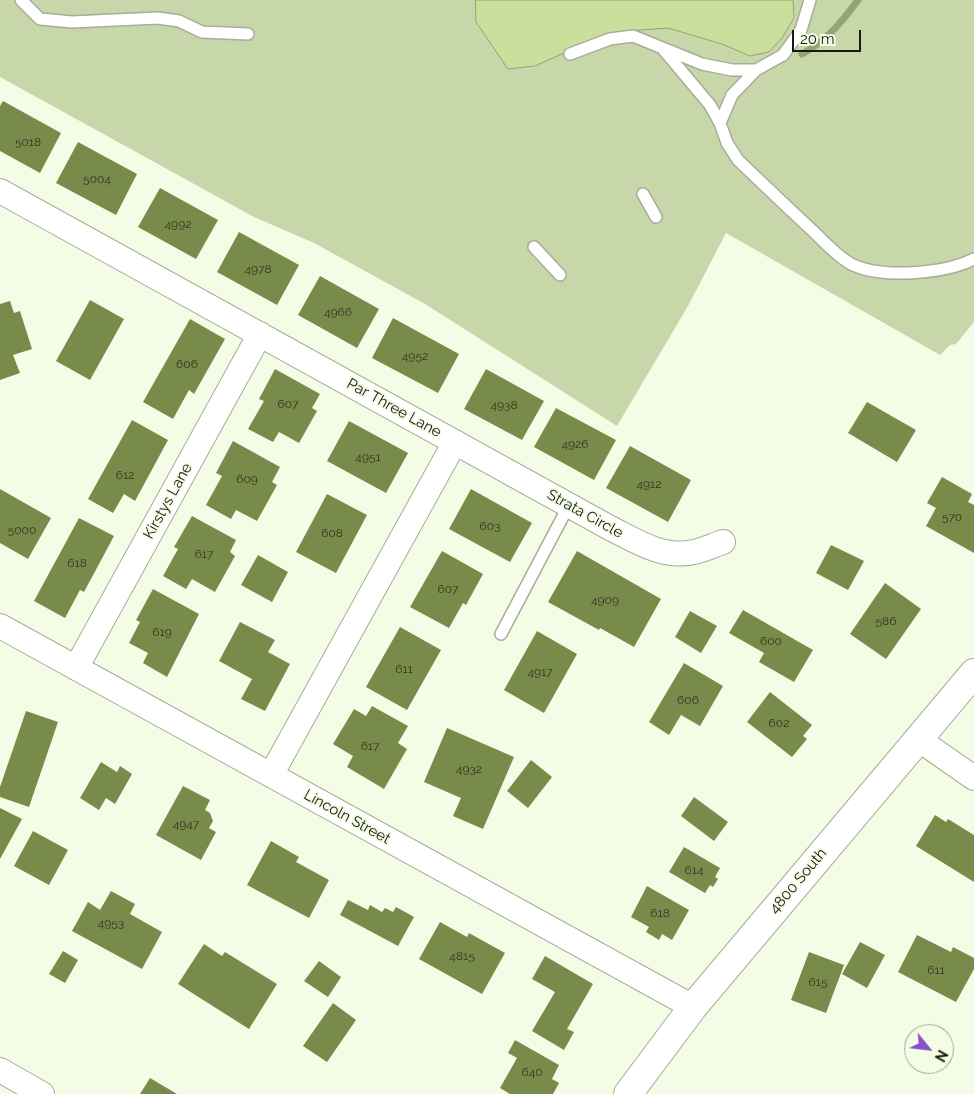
<!DOCTYPE html>
<html>
<head>
<meta charset="utf-8">
<style>
  body { margin:0 }
  #map { position:relative; width:974px; height:1094px; overflow:hidden; background:#f5fce6; font-family:Raleway,sans-serif }
  canvas { display:block }
  .north { position:absolute; left:904px; top:1024px; width:50px; height:50px; box-sizing:border-box; background:#f5fce6; border:1px solid #9ca291; border-radius:50%; rotate:119deg; font-size:14px; font-weight:700; line-height:20px; text-align:center; color:#171a12 }
  .north::after { content:''; display:block; margin:auto; width:18px; height:22px; background:#8851c8; clip-path:polygon(50% 0,100% 100%,50% 72%,0 100%) }
  .scale { position:absolute; left:792px; top:30px; width:69px; height:22px; box-sizing:border-box; border:2px solid #171a12; border-top:0; padding-left:6px; font-size:15px; line-height:18px; white-space:nowrap; color:#171a12; -webkit-text-stroke:4px #f5fce6; paint-order:stroke }
</style>
</head>
<body>
<div id="map">
<canvas width="974" height="1094"></canvas>
<div class="north">N</div>
<div class="scale">20 m</div>
</div>
<script>
const ctx = document.querySelector('canvas').getContext('2d');
ctx.lineJoin = 'round';
function paint(path, color) {
  ctx.fillStyle = color;
  ctx.fill(path, 'evenodd');
}
function stroke(path, color, width, dash) {
  ctx.strokeStyle = color;
  ctx.lineWidth = width;
  ctx.lineCap = dash ? 'butt' : 'round';
  ctx.setLineDash(dash || []);
  ctx.stroke(path);
}
function drawText(font, color, halo, rows, align = 'center') {
  ctx.font = font + ' Raleway,sans-serif';
  ctx.lineWidth = 4;
  ctx.setLineDash([]);
  ctx.textBaseline = 'middle';
  ctx.strokeStyle = halo;
  ctx.fillStyle = color;
  for (const [text, x, y, turn = 0] of rows) {
    ctx.save();
    ctx.translate(x, y);
    ctx.rotate((+turn || 0) * Math.PI / 180);
    ctx.textAlign = isNaN(turn) ? turn : align;
    if (halo) ctx.strokeText(text, 0, 0);
    ctx.fillText(text, 0, 0);
    ctx.restore();
  }
}
paint(new Path2D(`
  M0 0H974V322L956 344 950 345 940 355 726 233 688 306 617 426 425 304 314 243 254 217 0 77Z`), '#c8d7a9');
const water = new Path2D(`
  M476 0H793L794 18 782 38 769 52 750 56 722 44 668 28 626 31 577 47 535 66 508 69 476 22Z`);
paint(water, '#cadf9b');
stroke(water, '#94a472', 1);
stroke(new Path2D(`
  M802 54C826 41 842 22 858 0`), '#94a472', 7);
paint(new Path2D(`
  M3 101 61 133 40 173 0 151V106Z
  M78 142 137 174 116 215 56 183Z
  M160 188 218 220 196 259 138 227Z
  M239 232 299 265 277 305 217 272Z
  M320 276 379 309 357 348 298 315Z
  M90 300 124 319 90 380 56 361Z
  M10 301 14 313 20 311 32 349 13 355 20 373 0 380V304Z
  M393 318 459 354 438 393 372 358Z
  M190 319 225 339 194 394 189 390 173 419 143 402Z
  M275 369 320 394 312 408 317 411 299 443 279 432 273 442 248 429 264 401 259 399Z
  M486 369 544 401 522 440 464 409Z
  M867 402 916 430 897 462 848 433Z
  M556 408 616 440 594 480 534 447Z
  M132 420 168 440 135 501 124 494 113 513 88 499Z
  M349 421 408 453 386 493 327 461Z
  M233 441 280 467 272 482 277 485 257 521 236 510 231 519 206 505 222 476 216 473Z
  M630 446 691 480 668 522 606 488Z
  M942 477 972 494 968 502 974 505V553L926 526 936 508 927 503Z
  M0 489 51 518 28 559 0 543Z
  M471 489 532 523 510 562 449 529Z
  M327 494 367 515 336 573 296 552Z
  M192 516 236 540 230 552 235 556 215 592 192 579 186 589 163 576 178 549 174 547Z
  M79 518 114 536 84 592 80 590 65 618 34 601Z
  M831 545 864 561 848 590 816 573Z
  M442 551 483 574 466 605 463 603 449 628 410 607Z
  M577 551 661 599 634 647 600 628 599 630 548 602Z
  M258 555 288 572 272 602 241 585Z
  M885 583 921 609 886 659 850 634Z
  M153 589 199 614 167 677 143 663 148 653 129 643 140 622 136 620Z
  M743 610 813 650 794 682 759 662 764 653 729 633Z
  M690 611 717 626 701 653 675 637Z
  M240 622 275 640 268 652 290 664 265 711 241 699 252 679 219 661Z
  M400 627 441 650 407 710 366 687Z
  M537 631 577 654 544 713 504 690Z
  M684 663 723 686 700 726 681 715 669 735 649 722Z
  M770 692 812 725 803 736 807 739 792 757 747 722Z
  M372 706 408 726 398 743 407 749 384 789 347 767 353 756 333 744 354 709 366 716Z
  M26 711 58 722 29 807 0 797V787Z
  M447 728 514 757 483 829 453 816 461 798 424 782Z
  M531 760 552 777 528 808 507 791Z
  M101 762 117 772 120 766 132 774 115 804 106 798 99 810 80 798Z
  M183 786 210 800 205 810 210 813 213 821 209 828 216 832 201 860 156 835Z
  M694 797 728 822 714 841 681 816Z
  M0 808 22 819 0 859Z
  M935 815 946 822 948 819 974 835V882L916 846Z
  M33 831 68 850 49 885 14 866Z
  M271 841 299 857 296 862 329 880 309 918 247 885Z
  M684 847 720 868 715 877 718 879 713 887 710 885 705 893 669 872Z
  M647 886 689 910 672 940 662 934 659 940 646 932 649 927 631 917Z
  M111 891 135 904 130 914 162 932 142 969 72 931 88 902 100 910Z
  M348 900 368 910 370 905 382 912 385 908 393 912 396 907 414 917 398 946 340 915Z
  M440 922 467 937 469 933 505 953 482 994 419 959Z
  M917 935 951 952 953 947 974 958V969L956 1002 898 972Z
  M860 942 885 955 867 988 842 974Z
  M204 944 222 956 225 952 277 984 249 1029 178 984Z
  M63 951 78 960 65 983 49 974Z
  M809 952 844 965 826 1013 791 1000Z
  M545 956 593 984 567 1029 574 1032 564 1050 532 1031 555 992 532 979Z
  M319 961 341 977 328 997 304 981Z
  M333 1003 356 1020 327 1062 303 1046Z
  M515 1040 559 1065 552 1079 559 1083 553 1094H510L500 1088 517 1058 508 1053Z
  M150 1078 177 1094H140Z`), '#788b4a');
const lane = new Path2D(`
  M21 0 40 19 72 22 158 18 179 21 202 32 248 34
  M663 49 710 105 720 123 727 143 738 160C763 184 788 208 813 231 824 242 837 256 851 264 882 279 944 274 974 259
  M570 54 610 39 633 36 702 64 732 70H756
  M720 123 732 95 756 70 783 55 801 30 810 0
  M643 194 656 217
  M534 247 560 275
  M501 634 569 505`);
const street = new Path2D(`
  M0 191 610 528C636 541 663 559 694 552 704 550 714 545 723 542
  M0 626 693 1007
  M76 668 260 334
  M918 739 974 778
  M271 775 455 442
  M0 1070 42 1094`);
const secondary = new Path2D(`
  M628 1094 693 1007 974 673`);
stroke(lane, '#a6ad98', 14);
stroke(street, '#a6ad98', 26);
stroke(secondary, '#a6ad98', 30);
stroke(lane, '#fff', 11);
stroke(street, '#fff', 24);
stroke(secondary, '#fff', 28);
drawText('12px', '#2f3620', null, [
  ["5018",28,142],
  ["5004",97,179],
  ["4992",178,224],
  ["4978",258,269],
  ["4966",338,312],
  ["4952",415,356],
  ["606",187,364],
  ["607",288,404],
  ["4938",504,405],
  ["4926",575,444],
  ["4951",368,457],
  ["612",125,475],
  ["609",247,479],
  ["4912",649,484],
  ["570",952,517],
  ["603",490,526],
  ["5000",22,530],
  ["608",332,533],
  ["617",204,554],
  ["618",77,563],
  ["607",448,589],
  ["4909",605,600],
  ["586",886,621],
  ["619",162,632],
  ["600",771,641],
  ["611",404,669],
  ["4917",540,672],
  ["606",688,700],
  ["602",779,723],
  ["617",370,746],
  ["4932",469,769],
  ["4947",186,824],
  ["614",694,870],
  ["618",660,913],
  ["4953",111,923],
  ["4815",462,956],
  ["611",936,970],
  ["615",818,982],
  ["640",532,1072]
]);
drawText('15px', '#171a12', '#f5fce6', [
  ["Par Three Lane",394,408,29],
  ["Kirstys Lane",168,501,-61],
  ["Strata Circle",585,514,29],
  ["Lincoln Street",347,817,29],
  ["4800 South",798,881,-50]
]);
</script>
</body>
</html>
